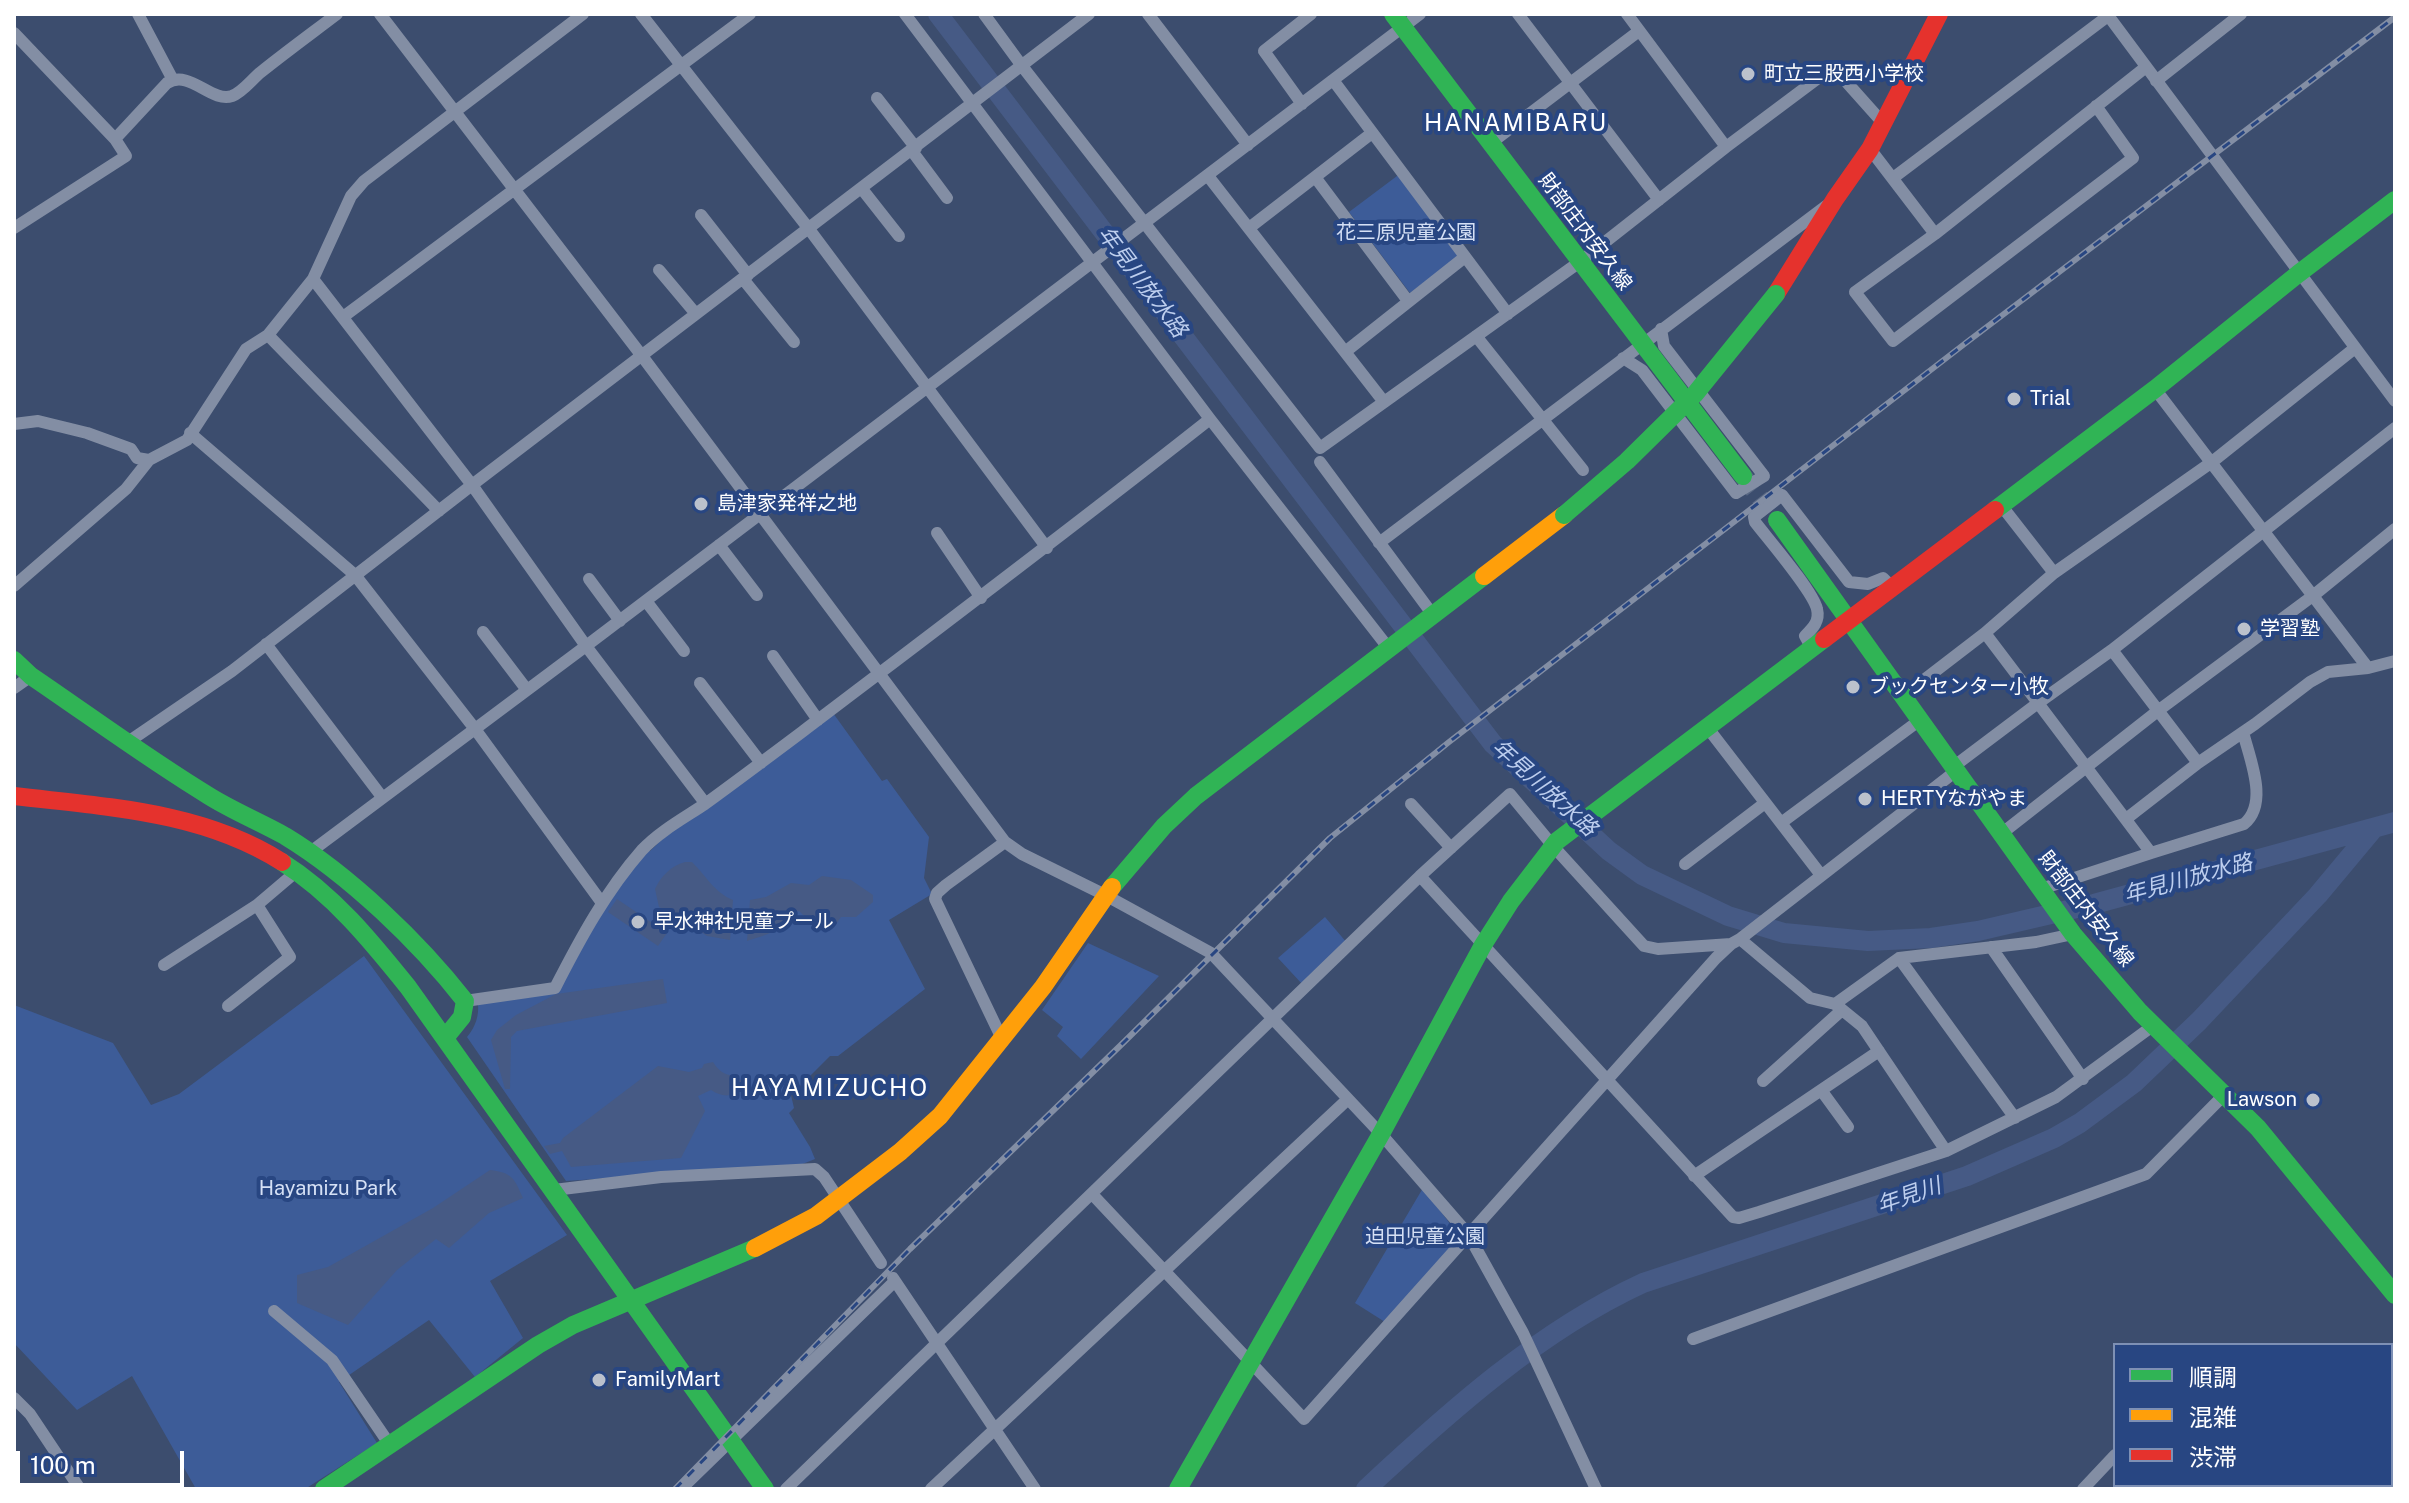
<!DOCTYPE html>
<html>
<head>
<meta charset="utf-8">
<style>
  body { margin:0 }
  #map { position:relative; width:2409px; height:1503px; overflow:hidden; background:#3c4d6e; font-family:"Public Sans","Noto Sans JP",sans-serif }
  canvas { display:block }
  .frame { position:absolute; inset:0; border:16px solid #fff; pointer-events:none }
  .legend { position:absolute; left:2113px; top:1343px; width:280px; height:144px; box-sizing:border-box; background:#284682; border:2px solid #7e90b4; margin:0; padding:10px 14px; list-style:none; font-size:24px; color:#fff }
  .legend li { display:flex; align-items:center; gap:16px; height:40px }
  .legend b { width:40px; border:2px solid #7e90b4 }
  .scale { position:absolute; left:16px; top:1451px; width:168px; height:36px; box-sizing:border-box; border:4px solid #fff; border-top:0; padding-left:10px; font-size:24px; line-height:28px; white-space:nowrap; color:#fff; -webkit-text-stroke:6px #284682; paint-order:stroke }
</style>
</head>
<body>
<div id="map">
<canvas width="2409" height="1503"></canvas>
<div class="frame"></div>
<ul class="legend">
<li><b style="height:10px;background:#30b455"></b>順調</li>
<li><b style="height:10px;background:#ff9f0a"></b>混雑</li>
<li><b style="height:10px;background:#e5322d"></b>渋滞</li>
</ul>
<div class="scale">100 m</div>
</div>
<script>
const ctx = document.querySelector('canvas').getContext('2d');
ctx.lineJoin = 'round';
function paint(path, color) {
  ctx.fillStyle = color;
  ctx.fill(path, 'evenodd');
}
function stroke(path, color, width, dash) {
  ctx.strokeStyle = color;
  ctx.lineWidth = width;
  ctx.lineCap = dash ? 'butt' : 'round';
  ctx.setLineDash(dash || []);
  ctx.stroke(path);
}
function drawText(font, color, halo, rows, align = 'center') {
  ctx.font = font + ' "Public Sans","Noto Sans JP",sans-serif';
  ctx.lineWidth = 8;
  ctx.setLineDash([]);
  ctx.textBaseline = 'middle';
  ctx.strokeStyle = halo;
  ctx.fillStyle = color;
  for (const [text, x, y, turn = 0] of rows) {
    ctx.save();
    ctx.translate(x, y);
    ctx.rotate((+turn || 0) * Math.PI / 180);
    ctx.textAlign = isNaN(turn) ? turn : align;
    if (halo) ctx.strokeText(text, 0, 0);
    ctx.fillText(text, 0, 0);
    ctx.restore();
  }
}
paint(new Path2D(`
  M1401 173 1463 254 1410 293 1349 212Z
  M833 713 882 781 887 779 929 837 924 878 932 894 889 920 925 989 838 1056H830L791 1095 794 1108 789 1113 810 1147 815 1159 800 1165 566 1181 467 1037C476 1026 479 1016 478 1003L550 992 591 927 645 851H650L675 827Z
  M1325 917 1347 943 1303 985 1278 958Z
  M1088 943 1159 976 1081 1059 1057 1036 1063 1027 1042 1010Z
  M364 956 567 1235 490 1281 523 1338 475 1377 429 1320 339 1382 377 1443 305 1489H196L132 1376 77 1410 14 1343V1005L113 1043 151 1105 179 1094Z
  M1423 1188 1460 1237 1385 1322 1355 1303Z`), '#3d5c98');
paint(new Path2D(`
  M685 862H692C706 876 715 893 733 900L730 940 707 936 676 915 659 907 655 889C661 876 671 866 685 862Z
  M822 876 851 880 873 895V902L856 917H841L836 924 818 929 799 911C785 912 788 920 779 927 770 935 758 937 747 941L750 900 766 897 791 883 809 885Z
  M617 899 667 933 658 946 608 912Z
  M663 979 667 1003 517 1031 511 1037 510 1089H505L491 1040 497 1030 516 1015 556 994Z
  M713 1062C724 1080 733 1071 744 1083 735 1097 725 1099 711 1090L698 1096 705 1111 681 1158 571 1167 562 1151 550 1154 544 1146 560 1143 563 1138 658 1066 689 1072 702 1068 704 1064Z
  M490 1170C513 1173 514 1178 523 1198L489 1213 449 1248 436 1239 397 1270 348 1325 297 1303V1275L328 1267 433 1208Z`), '#465a85');
stroke(new Path2D(`
  M938 14 1493 744 1609 851 1642 875 1728 916 1784 933 1868 941 1931 938 1978 931 2094 904 2395 822
  M1366 1489C1450 1411 1539 1331 1643 1283L1967 1176 2054 1138 2080 1123 2134 1083 2199 1021 2318 895 2374 828`), '#465a85', 20);
stroke(new Path2D(`
  M1743 476 1777 520`), '#596884', 18, [18, 9]);
stroke(new Path2D(`
  M138 14 173 80
  M380 14 642 356 1005 842 1022 854 1105 895 1211 953 1381 1134 1468 1234 1523 1333 1596 1489
  M641 14 809 229 1047 548
  M905 14 1210 419 1390 650
  M984 14 1022 66 1320 448 1581 261 1726 147 1833 67 1883 123
  M1148 14 1248 145
  M1518 14 1659 200
  M1627 14 1726 147
  M2107 14 2395 401
  M14 33 115 139 126 156 14 228
  M1333 80 1508 314
  M2156 81 2241 14
  M877 98 916 148
  M1302 104 1264 51 1311 14
  M2096 106 2133 158 1893 341 1855 292 1935 234 2146 67
  M115 139 167 83C190 69 211 103 232 96 243 92 252 79 261 72 286 52 312 33 337 14
  M1491 143 1639 31
  M1870 149 1935 234
  M912 151 947 198
  M1208 176 1384 402
  M1315 177 1408 301
  M1893 178 2108 16
  M862 189 899 236
  M701 215 748 275
  M1249 228 1372 133
  M659 270 696 314
  M313 279 472 485 586 646 705 803
  M743 279 794 342
  M343 317 750 14
  M268 335 439 511
  M1476 336 1583 470
  M1345 352 1465 257
  M1623 358 1642 370 1736 493 1764 476 1664 346 1661 329
  M2155 389 2368 668
  M14 424 38 421 87 433 131 449 137 458 149 460 187 440 246 349 268 335 313 279 351 196 364 181 583 14
  M190 433 355 575 475 729 602 903
  M1320 462 1433 615
  M2001 505 2054 573 1985 633 2038 703 2112 650 2198 763 2255 724 2310 682 2328 672 2368 668 2395 661
  M937 533 981 598
  M1379 543 1826 206
  M719 545 757 595
  M2054 573 2212 462 2355 348
  M589 579 620 621
  M14 586 126 489 149 460
  M646 601 684 651
  M483 632 527 690
  M266 644 382 797
  M1811 647 1805 636C1813 628 1820 621 1817 609 1813 591 1768 539 1755 522L1754 517 1782 495 1849 582 1868 584 1883 578 1892 587
  M2112 650 2395 428
  M773 656 818 720
  M700 683 761 763
  M14 688 31 676
  M1903 696 1985 633
  M1707 727 1821 875
  M128 742 232 671 472 485 1089 14
  M1953 767 2038 703 2151 853 2041 889
  M1411 804 1451 848
  M2126 819 2198 763
  M1781 823 1920 720
  M2001 834 2159 710 2314 595 2395 529
  M309 853 586 646 1420 14
  M2151 853 2244 824C2269 803 2250 760 2243 732
  M1685 864 1765 803
  M1420 876 1733 1217 1739 1218 1759 1212 1946 1151 2056 1097 2154 1025
  M1740 939 1810 998 1835 1004 1862 1026 1946 1151
  M1991 947 2083 1079
  M1899 958 2015 1118
  M164 965 257 905 297 871
  M465 1001 555 988C580 939 606 891 642 850 660 831 684 818 705 804 738 780 770 756 802 732 939 628 1076 525 1210 419
  M1835 1004 1899 958 2036 942 2073 934
  M228 1006 290 957 257 905
  M1003 1041 935 899 937 893 946 885 1005 842
  M1763 1081 1842 1010
  M1821 1090 1848 1127
  M1694 1176 1879 1051
  M554 1190 661 1177 815 1169 824 1177 881 1263
  M1092 1194 1304 1419 1716 958 1731 944 1740 939 1956 771
  M893 1278 1035 1489
  M274 1311 332 1360 390 1445
  M1693 1339 2146 1174 2225 1094
  M14 1398 30 1414 80 1489
  M2259 1485 2261 1489
  M681 1489 895 1281
  M786 1489 1420 876 1510 794 1553 846 1644 946 1658 949 1731 944
  M931 1489 1348 1099
  M2083 1489 2115 1455`), '#838ea4', 12);
stroke(new Path2D(`
  M1393 14 1743 476
  M1995 510 2155 389 2298 274 2395 200
  M1777 520 2073 934 2140 1012 2258 1128 2395 1295
  M14 660 31 676C90 716 148 759 209 796 233 811 260 822 285 836 349 875 419 942 465 1001L462 1017 445 1038
  M282 862C333 894 371 941 408 987L765 1489
  M1112 887 1164 826 1196 796 1484 576
  M324 1489 538 1345 573 1325 755 1248
  M1178 1489 1381 1134 1483 945 1511 901 1557 841 1824 639`), '#30b455', 18);
stroke(new Path2D(`
  M1484 576 1564 515
  M755 1248 816 1216 900 1152 940 1116 1043 987 1112 887`), '#ff9f0a', 18);
stroke(new Path2D(`
  M1776 294 1835 199 1870 149 1939 14
  M1824 639 1995 510
  M14 796C106 807 202 811 282 862`), '#e5322d', 18);
const rail = new Path2D(`
  M675 1489 910 1249 1124 1042 1330 838 1449 742 1967 342 2395 17`);
stroke(rail, '#838ea4', 6);
stroke(rail, '#284682', 3, [9]);
stroke(new Path2D(`
  M1564 515 1627 461 1695 394 1776 294`), '#30b455', 18);
for (const [x, y, r, color] of [
  [1748,74,8,"#bbc1cc"],
  [2014,399,8,"#bbc1cc"],
  [701,504,8,"#bbc1cc"],
  [2244,629,8,"#bbc1cc"],
  [1853,687,8,"#bbc1cc"],
  [1865,799,8,"#bbc1cc"],
  [638,922,8,"#bbc1cc"],
  [2313,1100,8,"#bbc1cc"],
  [599,1380,8,"#bbc1cc"]
]) {
  const dot = new Path2D();
  dot.arc(x, y, r, 0, 2 * Math.PI);
  ctx.fillStyle = color;
  ctx.fill(dot);
  stroke(dot, '#284682', 3);
}
drawText('20px', '#fff', '#284682', [
  ["町立三股西小学校",1764,74],
  ["Trial",2030,399],
  ["島津家発祥之地",717,504],
  ["学習塾",2260,629],
  ["ブックセンター小牧",1869,687],
  ["HERTYながやま",1881,799],
  ["早水神社児童プール",654,922],
  ["Lawson",2297,1100,"right"],
  ["FamilyMart",615,1380]
], 'left');
drawText('20px', '#fff', '#284682', [
  ["財部庄内安久線",1585,232,53],
  ["財部庄内安久線",2086,909,52]
]);
drawText('20px', '#d5e0f5', '#284682', [
  ["花三原児童公園",1406,233],
  ["Hayamizu Park",328,1189],
  ["迫田児童公園",1425,1237]
]);
drawText('italic 22px', '#bdceee', '#284682', [
  ["年見川放水路",1142,282,53],
  ["年見川放水路",1544,788,42],
  ["年見川放水路",2188,879,-15],
  ["年見川",1909,1196,-19]
]);
ctx.letterSpacing = '2px';
drawText('24px', '#fff', '#284682', [
  ["HANAMIBARU",1516,124],
  ["HAYAMIZUCHO",830,1089]
]);
ctx.letterSpacing = '0px';
</script>
</body>
</html>
